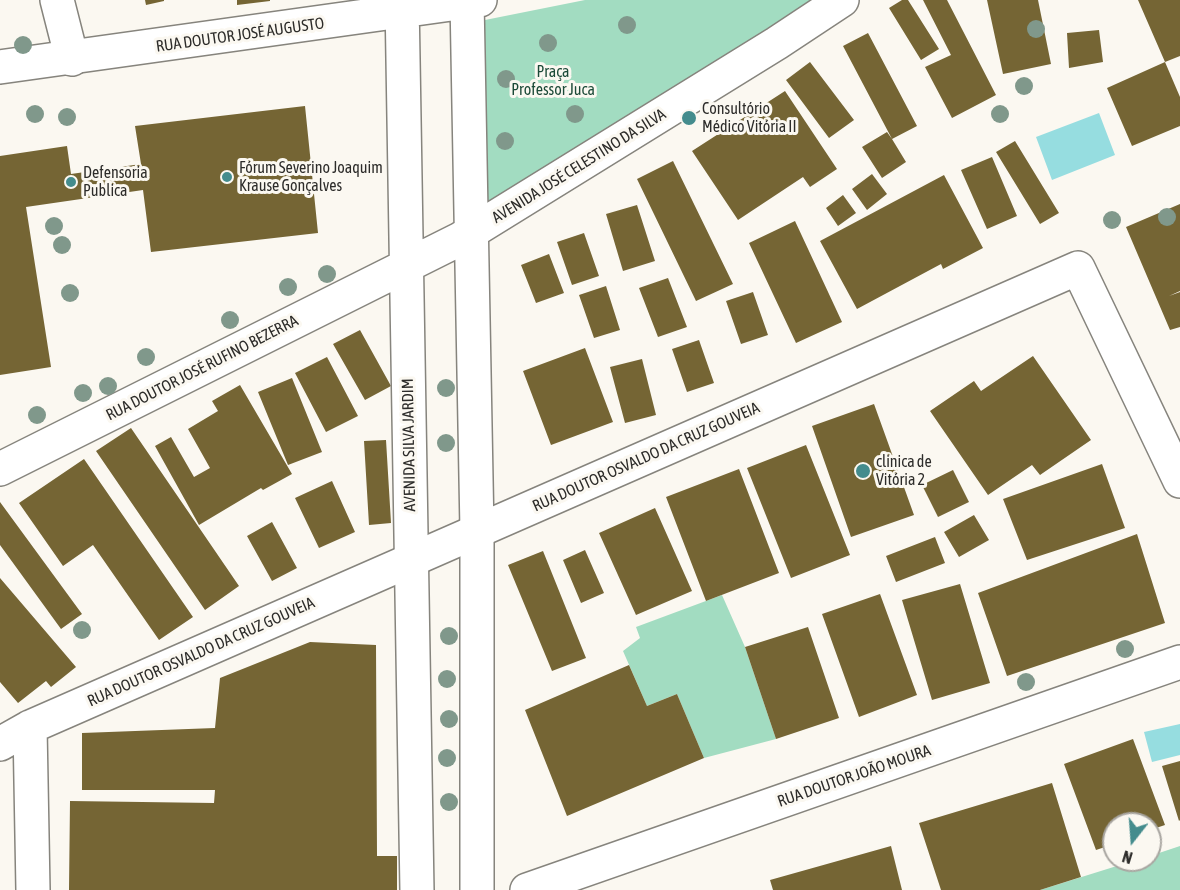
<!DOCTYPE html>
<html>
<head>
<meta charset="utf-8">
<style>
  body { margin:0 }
  #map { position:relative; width:1180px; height:890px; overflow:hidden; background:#fbf8f1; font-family:"Asap Condensed",sans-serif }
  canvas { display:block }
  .north { position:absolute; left:1102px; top:812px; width:60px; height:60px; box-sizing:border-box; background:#fbf8f1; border:2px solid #a9a6a1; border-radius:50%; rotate:197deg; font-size:16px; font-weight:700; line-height:24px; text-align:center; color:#2d2c2a }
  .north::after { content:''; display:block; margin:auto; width:21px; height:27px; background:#448c8d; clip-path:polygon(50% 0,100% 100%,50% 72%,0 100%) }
</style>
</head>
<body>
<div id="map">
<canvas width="1180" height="890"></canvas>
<div class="north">N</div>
</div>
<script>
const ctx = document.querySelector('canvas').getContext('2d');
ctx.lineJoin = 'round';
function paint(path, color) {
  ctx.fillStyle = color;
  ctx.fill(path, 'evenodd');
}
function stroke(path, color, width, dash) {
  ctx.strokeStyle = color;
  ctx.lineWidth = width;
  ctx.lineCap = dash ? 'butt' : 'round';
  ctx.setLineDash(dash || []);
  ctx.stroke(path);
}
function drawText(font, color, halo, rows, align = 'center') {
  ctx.font = font + ' "Asap Condensed",sans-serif';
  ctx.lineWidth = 6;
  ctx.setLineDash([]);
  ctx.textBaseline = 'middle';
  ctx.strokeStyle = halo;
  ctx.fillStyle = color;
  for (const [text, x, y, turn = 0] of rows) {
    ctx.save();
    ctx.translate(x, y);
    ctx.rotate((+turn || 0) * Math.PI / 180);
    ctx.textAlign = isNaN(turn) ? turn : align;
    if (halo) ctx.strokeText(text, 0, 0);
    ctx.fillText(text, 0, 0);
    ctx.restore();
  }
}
paint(new Path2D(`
  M585 0H817L481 210 475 22Z
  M722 595 745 647 776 739 704 758 677 694 647 706 623 651 640 638 636 627Z
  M1180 846V890H1040L1136 860H1150V856Z`), '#a2dcc1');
paint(new Path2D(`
  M1099 113 1115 155 1052 180 1036 137Z
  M1180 724V755L1152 762 1144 732Z`), '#96dde0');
paint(new Path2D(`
  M145 0H164V1L146 5Z
  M237 0H270V1L237 5Z
  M902 0H908L939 49 921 60 889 8Z
  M923 0H947L996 95 952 118 925 67 951 55Z
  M987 0H1038L1051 64 1003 74Z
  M1138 0H1180V56L1165 62Z
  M1099 30 1103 62 1069 68 1067 33Z
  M868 33 917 126 892 139 906 162 882 178 862 147 887 132 892 139 843 46Z
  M810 62 854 120 829 138 786 80Z
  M1165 62 1180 97V126L1132 146 1107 88Z
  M785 91 837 169 810 187 803 177 738 220 692 151Z
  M305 106 318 233 151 252 143 190 26 207 51 367 0 375V156L67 146 71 174 141 164 135 126Z
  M1015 141 1059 213 1040 224 996 152Z
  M992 157 1017 216 987 229 961 170Z
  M673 161 733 284 696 301 637 179Z
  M872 174 887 194 867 210 852 189Z
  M944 175 983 248 943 269 941 264 857 309 820 241Z
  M843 195 856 213 838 226 826 208Z
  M1180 204V291L1169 296 1180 292V327L1170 330 1126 227Z
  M637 205 655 261 623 271 606 214Z
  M795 221 842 322 796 343 749 243Z
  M584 233 599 276 572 285 557 242Z
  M549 254 564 293 536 303 521 265Z
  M668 278 687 327 658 337 639 288Z
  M606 286 620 330 594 338 579 295Z
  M753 292 768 335 741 344 726 301Z
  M360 330 391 386 365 400 333 344Z
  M699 340 714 383 687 392 672 349Z
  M585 348 613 422 551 445 523 371Z
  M1033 356 1091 440 1040 475 1032 465 988 495 930 411 974 381 981 391Z
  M327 357 358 416 326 432 295 373Z
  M642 359 656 415 625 423 610 367Z
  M292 378 322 452 288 465 258 392Z
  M240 385 292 474 263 490 261 488 199 525 155 446 171 437 194 477 210 468 188 429 218 411 212 401Z
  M874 404 914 515 851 537 812 426Z
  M131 428 239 586 205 610 96 451Z
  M386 440 391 523 369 525 364 441Z
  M806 445 850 555 791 578 747 468Z
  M84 459 193 617 159 640 93 545 63 566 19 503Z
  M1102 464 1125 528 1027 560 1003 499Z
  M739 469 779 573 706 601 666 497Z
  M953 470 969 502 938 517 922 485Z
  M332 481 355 532 319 548 295 498Z
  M0 502 82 614 61 629 0 545Z
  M655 508 692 591 636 615 599 533Z
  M974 515 989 540 959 557 944 532Z
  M272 522 297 568 272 581 247 536Z
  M1137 534 1165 623 1007 676 978 593Z
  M935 537 945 563 896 582 886 556Z
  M585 550 604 593 581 603 563 560Z
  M543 551 586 658 552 671 508 565Z
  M0 578 76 667 51 687 46 681 18 703 0 682Z
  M960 584 990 683 932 700 902 600Z
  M880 594 917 695 859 717 822 614Z
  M808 627 839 718 776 739 745 647Z
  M310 642 376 645 377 856H397V890H69L70 801 214 803 215 790H82V733L215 728 220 678Z
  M629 665 647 706 677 694 704 758 567 816 525 710Z
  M1133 739 1165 825 1150 830V824H1114V844L1096 850 1064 764Z
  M1180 761V820L1179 821 1162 766Z
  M1052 783 1081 877 1040 890H941L919 823Z
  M891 846 902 890H773L770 880Z`), '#756534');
const minor = new Path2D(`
  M57 0 72 59
  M30 727 33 890
  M0 744 30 727 1078 268 1180 481
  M527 890 1180 662`);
const secondary = new Path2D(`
  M402 0 417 890
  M467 0 477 531V890
  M0 67 480 0
  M0 469 460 239 777 43 842 0`);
stroke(minor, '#86847d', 36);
stroke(secondary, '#86847d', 36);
stroke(minor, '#fff', 33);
stroke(secondary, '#fff', 33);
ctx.fillStyle = '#80988b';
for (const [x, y] of [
  [627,25],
  [1036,29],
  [548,43],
  [23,45],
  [506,79],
  [1024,86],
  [35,114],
  [575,114],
  [1000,114],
  [67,117],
  [505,141],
  [1167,217],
  [1112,220],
  [54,226],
  [62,245],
  [327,274],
  [288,287],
  [70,293],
  [230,320],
  [146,357],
  [108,386],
  [446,388],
  [83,393],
  [37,415],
  [446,443],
  [82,630],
  [449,636],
  [1125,649],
  [447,679],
  [1026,682],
  [449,719],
  [447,758],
  [449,802]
]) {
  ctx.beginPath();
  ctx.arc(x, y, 9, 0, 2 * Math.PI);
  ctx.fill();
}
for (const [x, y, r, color] of [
  [689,118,8,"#448c8d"],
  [227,177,6,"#448c8d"],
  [71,182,6,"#448c8d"],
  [863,471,8,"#448c8d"]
]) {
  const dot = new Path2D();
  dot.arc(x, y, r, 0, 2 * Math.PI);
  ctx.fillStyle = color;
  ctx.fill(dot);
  stroke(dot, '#fbf8f1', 2);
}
drawText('16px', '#2d2c2a', '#fbf8f1', [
  ["RUA DOUTOR JOSÉ AUGUSTO",240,35,-8],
  ["AVENIDA JOSÉ CELESTINO DA SILVA",579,166,-32],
  ["RUA DOUTOR JOSÉ RUFINO BEZERRA",202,368,-27],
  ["AVENIDA SILVA JARDIM",409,445,-91],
  ["RUA DOUTOR OSVALDO DA CRUZ GOUVEIA",646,457,-24],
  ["RUA DOUTOR OSVALDO DA CRUZ GOUVEIA",201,652,-24],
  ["RUA DOUTOR JOÃO MOURA",854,776,-19]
]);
drawText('16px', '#1c4a38', '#fbf8f1', [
  ["Praça",553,72],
  ["Professor Juca",553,90]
]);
drawText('16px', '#2d2c2a', '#fbf8f1', [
  ["Consultório",702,109],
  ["Médico Vitória II",702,127],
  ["Fórum Severino Joaquim",239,168],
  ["Krause Gonçalves",239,186],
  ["Defensoria",83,173],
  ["Publica",83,191],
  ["clinica de",876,462],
  ["Vitória 2",876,480]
], 'left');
</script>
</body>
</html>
